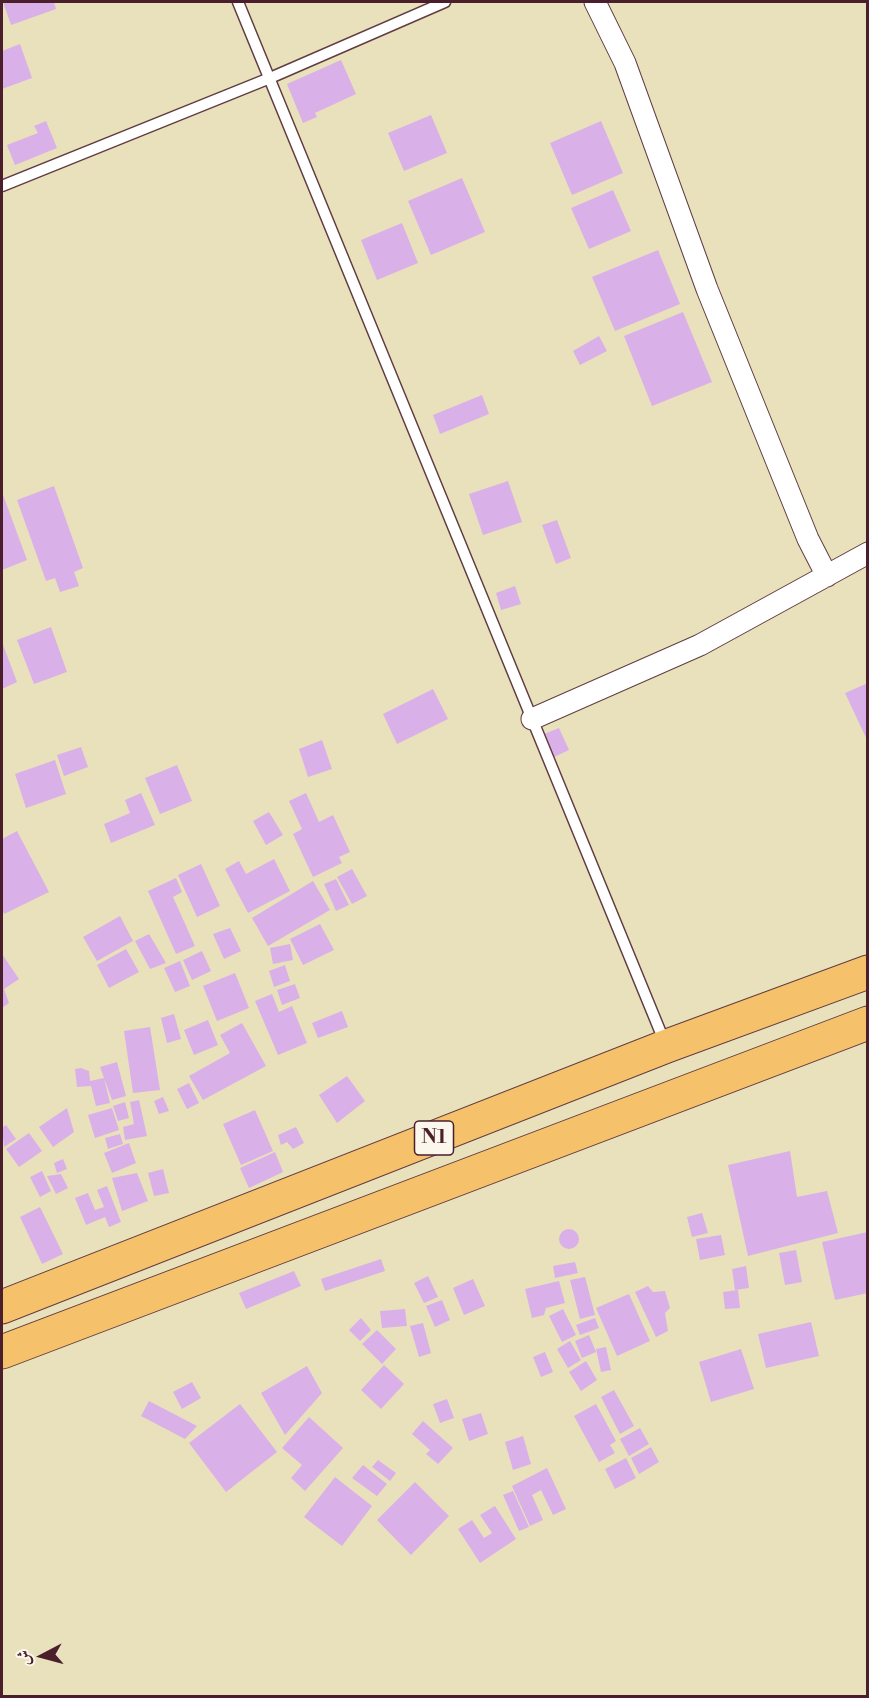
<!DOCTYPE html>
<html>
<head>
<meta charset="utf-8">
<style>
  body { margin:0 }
  #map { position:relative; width:869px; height:1698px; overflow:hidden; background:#e8e1bc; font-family:"Libre Bodoni",Amiri,serif }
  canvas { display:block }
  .frame { position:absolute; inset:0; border:3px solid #4a1f2b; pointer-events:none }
  .north { position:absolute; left:12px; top:1626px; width:60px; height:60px; -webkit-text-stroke:4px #fbf7ec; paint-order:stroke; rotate:264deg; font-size:16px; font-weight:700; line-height:24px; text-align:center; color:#4a1f2b }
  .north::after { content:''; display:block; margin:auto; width:21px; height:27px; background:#4a1f2b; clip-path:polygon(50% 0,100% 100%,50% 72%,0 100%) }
</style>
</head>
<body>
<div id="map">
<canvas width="869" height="1698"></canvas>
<div class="frame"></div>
<div class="north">ش</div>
</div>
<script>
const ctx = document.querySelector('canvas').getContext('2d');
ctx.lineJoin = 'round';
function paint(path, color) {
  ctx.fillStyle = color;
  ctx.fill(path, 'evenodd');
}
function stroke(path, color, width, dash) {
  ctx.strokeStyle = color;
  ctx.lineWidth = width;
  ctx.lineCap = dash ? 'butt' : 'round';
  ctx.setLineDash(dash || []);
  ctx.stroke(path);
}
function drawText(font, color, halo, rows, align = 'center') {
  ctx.font = font + ' "Libre Bodoni",serif';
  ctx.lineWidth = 4.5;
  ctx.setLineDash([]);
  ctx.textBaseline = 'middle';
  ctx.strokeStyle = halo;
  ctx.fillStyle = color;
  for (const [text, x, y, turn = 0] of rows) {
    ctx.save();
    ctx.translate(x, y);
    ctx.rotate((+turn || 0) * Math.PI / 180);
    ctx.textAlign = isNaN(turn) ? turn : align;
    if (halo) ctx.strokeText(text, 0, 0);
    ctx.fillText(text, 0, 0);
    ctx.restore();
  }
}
paint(new Path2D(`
  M3 2H54L56 9 11 25Z
  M20 44 32 78 2 89V51Z
  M341 60 356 94 315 113 317 117 303 123 287 84Z
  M431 115 447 153 404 171 388 133Z
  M46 121 57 148 15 165 7 145 38 133 34 126Z
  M601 121 623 173 572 195 550 143Z
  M462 178 485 232 431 255 408 201Z
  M613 190 631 231 589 249 571 208Z
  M402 223 418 263 377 280 361 240Z
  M658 250 680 304 615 331 592 277Z
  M683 312 712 382 652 406 624 336Z
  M599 336 607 351 580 365 573 351Z
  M482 395 489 414 440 434 433 415Z
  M508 481 522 522 483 535 469 494Z
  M54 486 83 568 74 572 79 586 60 592 55 578 46 581 17 500Z
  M2 492 27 560 2 570Z
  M557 520 571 558 556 564 542 525Z
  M515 586 521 604 501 610 496 593Z
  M51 627 67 672 34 684 17 640Z
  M2 642 17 682 2 689Z
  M868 683V742L845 693Z
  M433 689 448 719 397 744 383 714Z
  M559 728 569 750 554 757 544 734Z
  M322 740 332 769 308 777 299 749Z
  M81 747 88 767 64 776 57 755Z
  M55 760 66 794 26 808 15 774Z
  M177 765 192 801 160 814 145 778Z
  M141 793 155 825 111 843 104 824 130 813 125 800Z
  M306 793 319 822 333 815 350 852 339 857 342 863 313 877 293 834 302 829 289 801Z
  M269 812 283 835 266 845 253 821Z
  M17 831 49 892 4 914 2 909V839Z
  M274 859 290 891 248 913 225 869 239 861 246 874Z
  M201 864 220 906 197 917 178 875Z
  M352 869 367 896 352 904 337 877Z
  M176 878 182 892 173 897 195 946 176 954 148 891Z
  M336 879 349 905 336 911 324 884Z
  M313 881 330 910 268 946 252 918Z
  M120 916 133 941 97 961 83 937Z
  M320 924 334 950 303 965 290 939Z
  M230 928 241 951 224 959 213 934Z
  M149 934 166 963 150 969 135 941Z
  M290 944 293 960 273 964 270 948Z
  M126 949 139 972 109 988 97 965Z
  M202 951 211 971 192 980 183 960Z
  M2 954 19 979 4 989 9 1003 2 1008Z
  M180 961 190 986 175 992 164 968Z
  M285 965 290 981 274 987 269 971Z
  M235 973 249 1008 217 1021 203 986Z
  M295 984 300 998 282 1005 277 990Z
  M272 994 279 1012 292 1006 307 1043 278 1055 255 1001Z
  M342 1011 348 1027 318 1038 312 1023Z
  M174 1014 181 1039 167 1043 161 1018Z
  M208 1020 218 1045 194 1055 184 1030Z
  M242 1023 266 1066 203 1100 189 1076 230 1053 220 1035Z
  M150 1027 160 1090 133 1093 124 1031Z
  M117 1062 126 1096 112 1100 100 1067Z
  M81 1068 89 1071 90 1081 104 1078 110 1103 96 1106 91 1086 77 1087 75 1069Z
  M347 1076 365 1101 337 1123 319 1095Z
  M189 1083 199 1103 187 1109 177 1089Z
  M163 1097 169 1111 159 1114 154 1101Z
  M139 1100 147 1136 125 1140 123 1127 134 1124 130 1102Z
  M125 1102 129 1118 118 1121 113 1106Z
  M67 1108 74 1132 53 1147 39 1127Z
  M112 1108 119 1130 95 1138 88 1115Z
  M255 1110 273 1151 241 1165 223 1124Z
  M6 1125 16 1139 4 1147 2 1128Z
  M296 1127 304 1143 293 1149 287 1142 281 1145 278 1135Z
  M29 1133 42 1151 19 1167 6 1149Z
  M120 1134 123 1144 108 1149 105 1138Z
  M129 1143 136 1163 112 1173 104 1153Z
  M790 1151 797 1197 827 1191 838 1233 748 1256 728 1165Z
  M275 1152 283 1172 249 1188 240 1168Z
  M63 1159 67 1169 57 1173 54 1163Z
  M163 1169 169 1193 154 1196 148 1173Z
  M42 1171 51 1191 40 1197 30 1177Z
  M137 1173 148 1201 122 1211 112 1178Z
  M61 1174 68 1188 56 1194 47 1176Z
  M107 1186 121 1222 109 1227 105 1217 86 1225 75 1198 88 1193 95 1210 104 1207 97 1190Z
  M40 1207 63 1254 42 1264 20 1217Z
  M702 1213 708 1233 692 1237 687 1217Z
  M559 1239a10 10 0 1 1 20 0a10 10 0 1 1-20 0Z
  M868 1232V1293L835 1300 822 1242Z
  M721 1235 725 1255 700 1260 696 1239Z
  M796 1250 802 1282 785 1285 779 1253Z
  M381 1259 385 1271 325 1291 321 1279Z
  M575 1262 578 1273 555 1278 553 1266Z
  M746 1266 749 1288 735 1290 732 1269Z
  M294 1271 301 1286 246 1309 239 1293Z
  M428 1276 438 1297 424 1303 414 1283Z
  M585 1277 595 1315 580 1319 570 1280Z
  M473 1279 485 1306 464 1315 453 1288Z
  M559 1281 565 1303 546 1308 544 1315 532 1318 525 1289Z
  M648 1286 653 1292 665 1291 670 1308 665 1313 668 1331 656 1337 635 1292Z
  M738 1290 740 1308 725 1309 723 1292Z
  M629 1294 650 1341 617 1356 596 1308Z
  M442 1300 450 1320 435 1327 426 1306Z
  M405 1309 407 1326 382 1328 380 1311Z
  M563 1309 576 1335 562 1342 549 1316Z
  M361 1318 371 1330 360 1341 349 1330Z
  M595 1318 599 1328 580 1335 576 1325Z
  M811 1322 819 1356 766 1368 758 1334Z
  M423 1323 431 1353 419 1357 410 1326Z
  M377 1330 396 1349 382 1364 362 1344Z
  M589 1335 596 1352 582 1358 575 1341Z
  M570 1341 581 1360 568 1368 557 1349Z
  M606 1347 611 1370 601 1372 596 1349Z
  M741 1349 754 1389 711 1402 699 1362Z
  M545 1352 553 1372 541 1377 533 1357Z
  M586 1361 597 1380 581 1391 569 1372Z
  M384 1365 404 1384 381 1409 361 1390Z
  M307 1366 322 1393 285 1435 261 1393Z
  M192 1382 201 1398 182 1409 173 1392Z
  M614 1390 634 1426 620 1434 601 1397Z
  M447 1399 454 1418 440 1423 433 1404Z
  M149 1401 197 1426 185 1439 141 1416Z
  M240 1404 277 1452 226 1492 189 1443Z
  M596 1404 616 1441 610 1445 615 1453 599 1462 574 1416Z
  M481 1413 488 1434 469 1441 462 1419Z
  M309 1417 343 1448 305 1491 291 1478 302 1465 282 1448Z
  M423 1421 453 1448 438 1464 426 1454 430 1450 412 1434Z
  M640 1428 649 1444 629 1456 620 1439Z
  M523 1436 531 1464 513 1470 505 1442Z
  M651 1447 659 1462 639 1474 631 1458Z
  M626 1458 636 1478 615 1489 605 1469Z
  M378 1460 396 1473 390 1481 372 1467Z
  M363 1465 387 1484 377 1496 352 1478Z
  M547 1468 566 1509 553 1515 541 1490 532 1495 543 1520 530 1526 512 1486Z
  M335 1477 372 1506 342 1546 304 1517Z
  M415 1482 449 1516 411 1555 377 1520Z
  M513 1491 529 1527 519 1531 503 1495Z
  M495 1506 516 1539 480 1563 458 1529 472 1520 484 1538 492 1533 480 1515Z`), '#dab0e9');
const lane = new Path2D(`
  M238 2 665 1043
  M2 186 270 78 445 2`);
const street = new Path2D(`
  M595 2 625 63 707 289 808 539 827 576
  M532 719 700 645 868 553`);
const highway = new Path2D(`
  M2 1307 667 1046 868 972
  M2 1352 868 1023`);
stroke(lane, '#623c41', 13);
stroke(street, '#623c41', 23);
stroke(highway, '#623c41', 35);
stroke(lane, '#fff', 10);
stroke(street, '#fff', 21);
stroke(highway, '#f5c16b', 33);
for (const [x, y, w] of [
  [434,1138,39]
]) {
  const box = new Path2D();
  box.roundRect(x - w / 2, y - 17, w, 34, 4.5);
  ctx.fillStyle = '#fbf7ec';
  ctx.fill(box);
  stroke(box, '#4a1f2b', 1.5);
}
drawText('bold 20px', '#4a1f2b', null, [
  ["N1",434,1138]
]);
</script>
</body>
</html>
